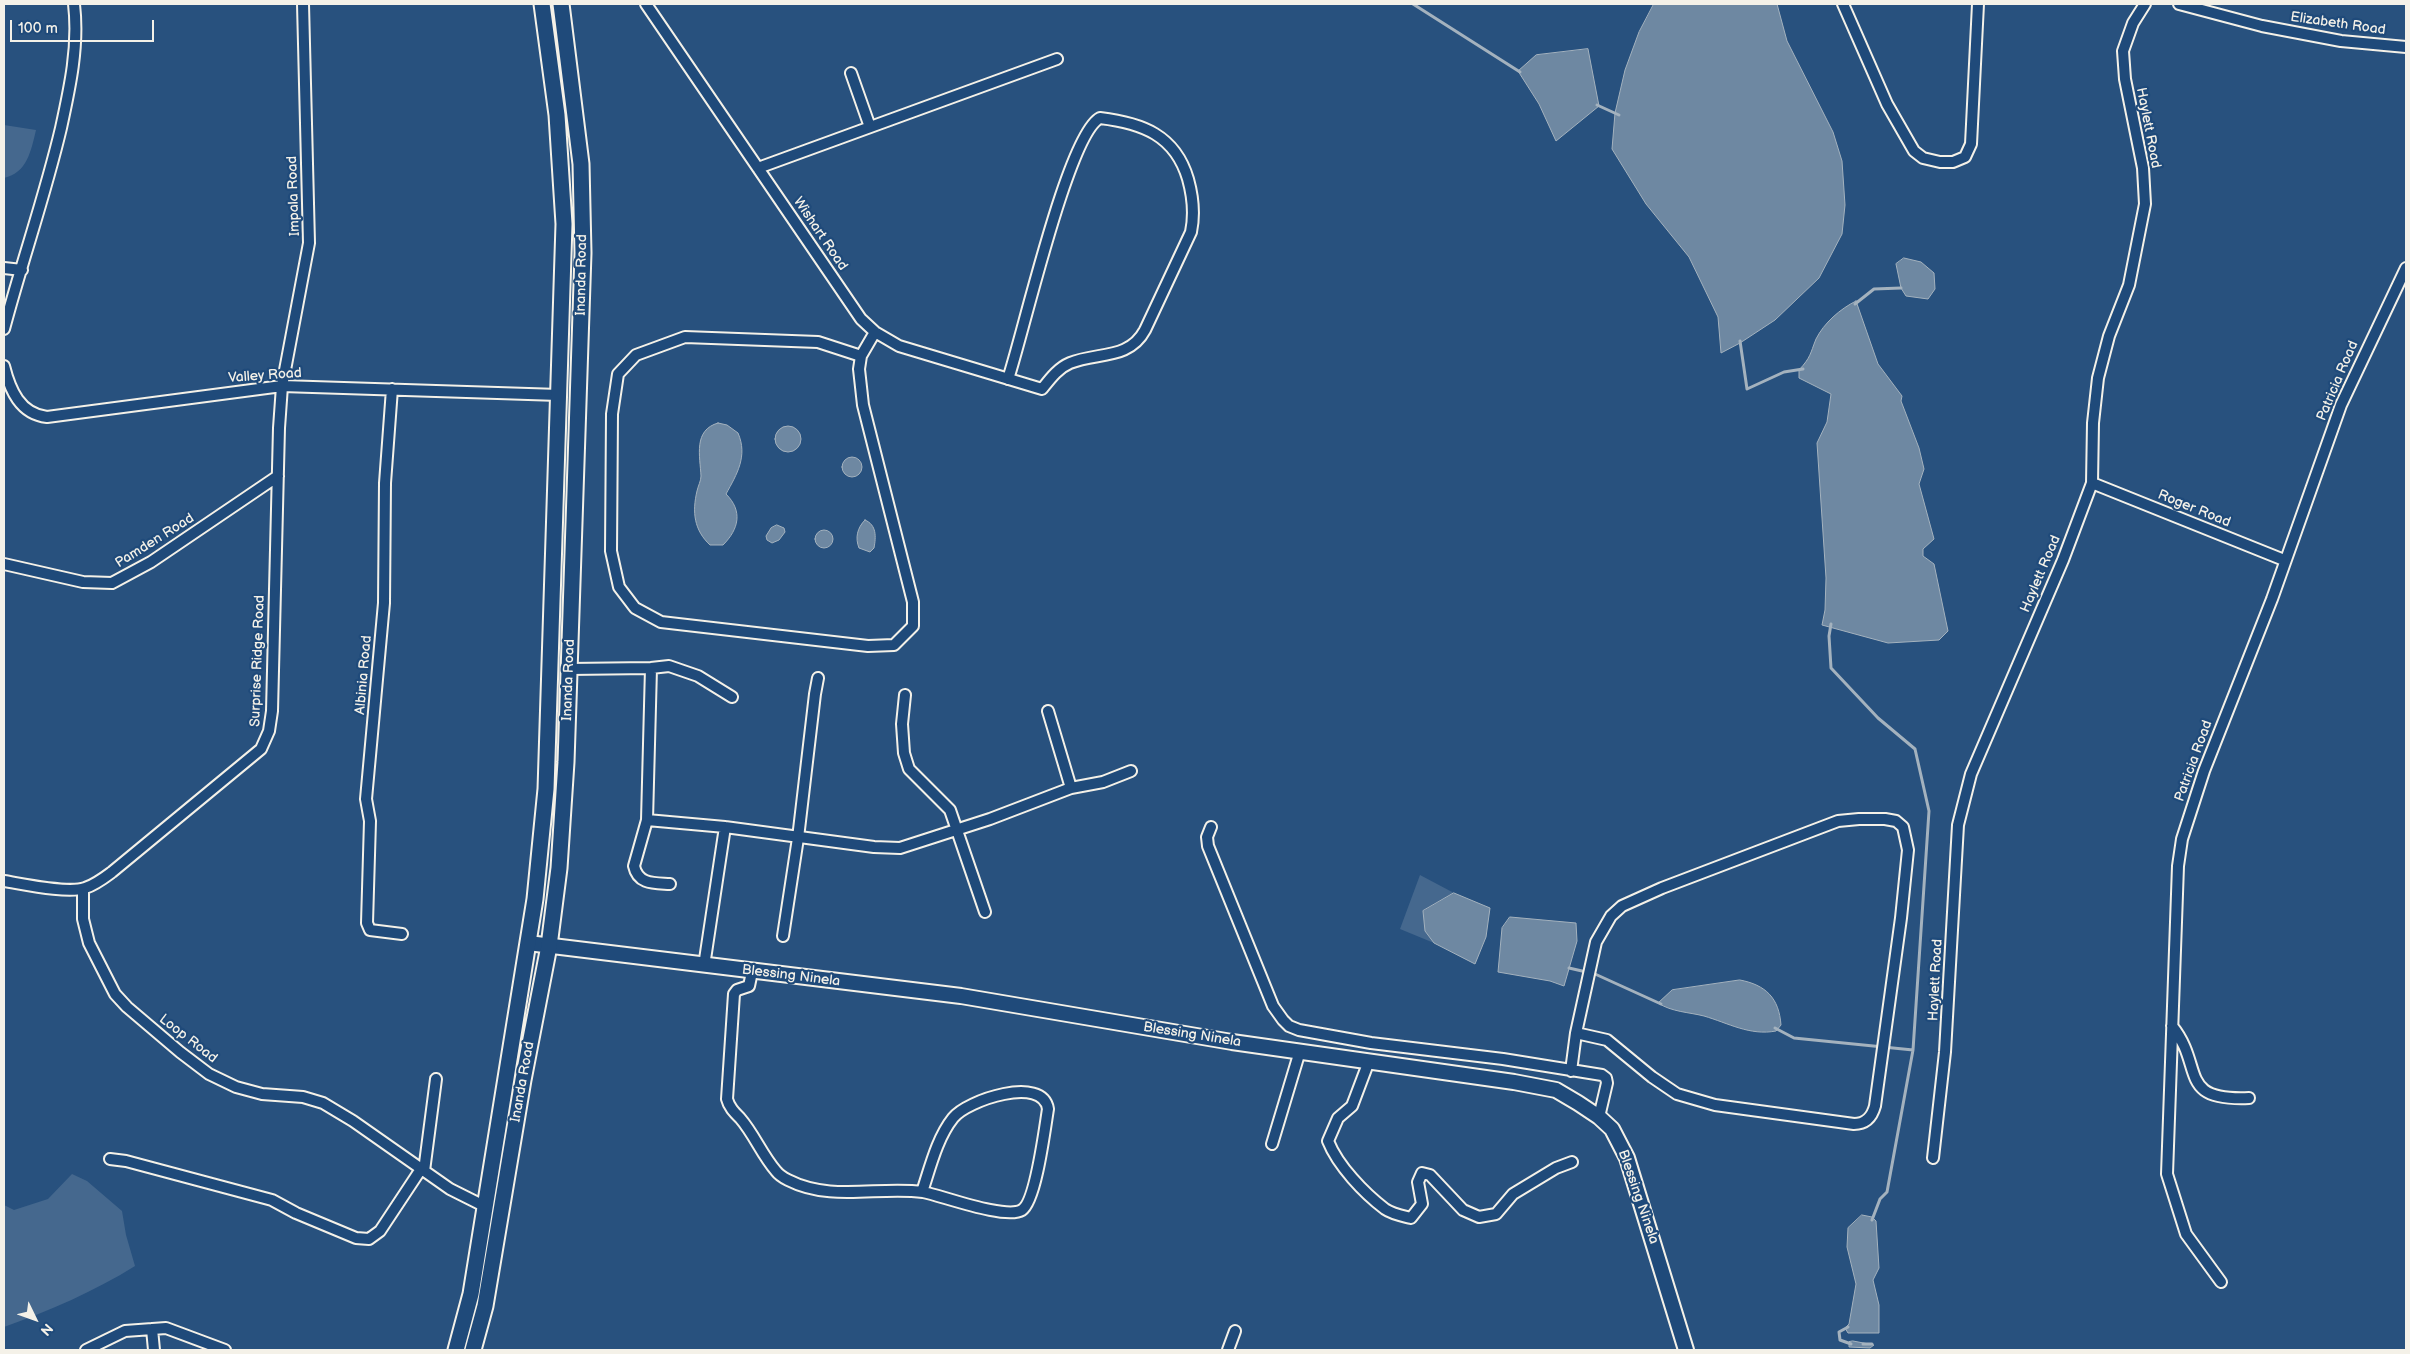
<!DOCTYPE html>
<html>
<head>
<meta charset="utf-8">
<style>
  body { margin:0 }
  #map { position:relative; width:2410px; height:1354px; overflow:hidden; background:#28517e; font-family:"Balsamiq Sans",sans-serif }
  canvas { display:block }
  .frame { position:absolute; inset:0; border:5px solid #f4f1e8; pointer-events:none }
  .north { position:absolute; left:10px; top:1294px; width:50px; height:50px; -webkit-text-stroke:4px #1f4a7a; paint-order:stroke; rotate:132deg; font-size:14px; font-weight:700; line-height:20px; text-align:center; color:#f4f1e8 }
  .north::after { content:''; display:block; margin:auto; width:18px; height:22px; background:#f4f1e8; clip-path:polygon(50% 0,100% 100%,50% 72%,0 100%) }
  .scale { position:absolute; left:10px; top:20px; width:144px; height:22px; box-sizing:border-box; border:2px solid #f4f1e8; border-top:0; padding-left:6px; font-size:15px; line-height:18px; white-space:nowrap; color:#f4f1e8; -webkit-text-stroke:4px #1f4a7a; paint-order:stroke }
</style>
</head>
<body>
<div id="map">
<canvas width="2410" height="1354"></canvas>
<div class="frame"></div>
<div class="north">N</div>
<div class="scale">100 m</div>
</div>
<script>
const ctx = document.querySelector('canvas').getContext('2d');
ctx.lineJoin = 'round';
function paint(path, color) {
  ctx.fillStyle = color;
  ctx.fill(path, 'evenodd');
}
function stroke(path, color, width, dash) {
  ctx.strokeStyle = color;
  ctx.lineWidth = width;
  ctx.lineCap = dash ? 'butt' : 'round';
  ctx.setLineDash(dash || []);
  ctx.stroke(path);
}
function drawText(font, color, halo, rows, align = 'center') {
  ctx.font = font + ' "Balsamiq Sans",sans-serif';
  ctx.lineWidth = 4.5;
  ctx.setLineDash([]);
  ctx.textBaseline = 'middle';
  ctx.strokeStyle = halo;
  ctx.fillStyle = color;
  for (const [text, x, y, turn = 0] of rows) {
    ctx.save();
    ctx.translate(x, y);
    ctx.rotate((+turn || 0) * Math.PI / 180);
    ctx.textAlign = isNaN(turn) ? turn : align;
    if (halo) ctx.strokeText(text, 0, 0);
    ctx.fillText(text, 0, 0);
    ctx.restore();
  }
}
paint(new Path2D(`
  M4 125 36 130C31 151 27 173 4 178Z
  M1420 875 1454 893 1423 911 1425 931 1434 943 1400 929Z
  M72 1174 87 1181 122 1211 126 1235 135 1266C95 1291 49 1311 4 1327V1205L14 1210 48 1199Z`), '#45688e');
const water = new Path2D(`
  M1654 4H1777L1787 41 1833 132 1842 161 1845 205 1842 234 1819 278 1775 320 1740 343 1721 353 1718 317 1689 257 1646 204 1612 149 1615 113 1625 70 1639 32Z
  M1588 49 1599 106 1556 141 1539 104 1518 71 1536 55Z
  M1904 258 1921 262 1934 273 1935 289 1928 299 1906 296 1901 288 1896 264Z
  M1856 301 1878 364 1902 396 1901 401 1919 448 1924 469 1919 484 1934 539 1923 549V556L1934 564 1948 631 1939 640 1888 643 1822 625 1825 610 1826 578 1817 443 1827 422 1831 394 1799 378V370C1811 357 1810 354 1816 339 1824 323 1840 309 1856 301Z
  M718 423 727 425 738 433C748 456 737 474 726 494 743 511 739 529 723 545H710C694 530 692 512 697 491 698 486 701 481 701 476 700 456 693 430 718 423Z
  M775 439a13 13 0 1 1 26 0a13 13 0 1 1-26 0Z
  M842 467a10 10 0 1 1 20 0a10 10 0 1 1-20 0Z
  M865 520C877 525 876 537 874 548L870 552 859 548C855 538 857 528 865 520Z
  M777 525 784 528 785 532 779 540 772 543 767 540 766 536 771 528Z
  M815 539a9 9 0 1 1 18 0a9 9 0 1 1-18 0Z
  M1454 893 1490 908 1486 937 1475 964 1434 943 1425 931 1423 911Z
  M1510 917 1576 923 1577 941 1564 986 1550 981 1498 972 1502 928Z
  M1740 980C1766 985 1779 998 1781 1025L1776 1031C1750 1036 1728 1023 1704 1016 1688 1012 1672 1012 1658 1003L1672 990Z
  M1862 1215 1872 1217 1876 1221 1879 1268 1873 1280 1879 1305V1333H1848L1845 1328 1849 1324 1856 1284 1847 1247 1848 1228Z
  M1853 1341 1874 1345 1870 1348 1849 1347V1342Z`);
paint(water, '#6e88a2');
stroke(water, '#a4b2be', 1);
stroke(new Path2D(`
  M1413 4 1520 72
  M1597 105 1619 115
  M1855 304 1874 289 1901 288
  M1740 341 1747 389 1784 372 1803 369
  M1831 624 1829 636 1831 668 1878 718 1915 749 1929 811 1913 1050 1887 1192 1880 1199 1872 1220
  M1569 968 1595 974 1661 1004
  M1775 1028 1794 1038 1913 1050
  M1848 1327 1839 1332 1840 1340 1851 1344
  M1863 1344H1872`), '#a4b2be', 3);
const minor = new Path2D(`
  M646 4 861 319 875 332 899 346 1042 389C1050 379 1058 368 1070 363 1097 352 1129 360 1145 330L1191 232C1195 213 1193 197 1188 179 1175 135 1142 123 1100 118 1068 134 1023 335 1008 379
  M1843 4 1887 104 1914 151 1923 158 1940 162H1953L1965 157 1971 144 1978 4
  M2179 4 2262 26 2341 41 2406 47
  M851 73 870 127
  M758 168 1057 59
  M4 268 22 270
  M4 329C22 261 45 196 61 128 70 87 79 46 74 4
  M861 356 818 342 685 337 636 355 618 374 612 414 611 551 619 587 635 608 661 622 868 646 894 645 913 626V602L863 405 859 369 861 356 875 332
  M4 366C10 390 20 414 47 417L282 386 559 395
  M392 389 385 483 384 603 366 799 370 821 367 923 370 930 402 934
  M2092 483 2284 560
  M4 564 83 582 112 583 151 562 278 476
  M651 668 647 820 634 866C638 885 655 883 670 884
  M569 669 651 668 669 666 698 676 732 697
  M905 695 902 724 904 753 909 769 950 810 985 912
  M1048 711 1071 788
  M1859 819H1885L1896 821 1903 827 1908 850 1901 918 1875 1106C1872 1117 1866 1124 1854 1124L1715 1105 1677 1094 1652 1077 1607 1040 1576 1033 1596 942 1611 916 1622 906 1662 888 1838 821Z
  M647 820 725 827 874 847 900 848 990 819 1071 788 1103 782 1131 771
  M1211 827 1207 837 1208 846 1273 1006 1283 1020 1289 1026 1299 1030 1371 1043 1503 1059 1602 1075 1606 1078 1607 1083 1599 1117
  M4 881C23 884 68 894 85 888 95 885 104 878 112 872L261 749 269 731 272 711 279 428 282 386 309 243 303 4
  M83 889V919L89 943 115 994 127 1007 180 1052 209 1074 236 1087 262 1094 303 1097 323 1103 353 1121 450 1189 484 1206
  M783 936 798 838 815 694 818 678
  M704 966 725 827
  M752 972 749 986 737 990 734 994 727 1099C729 1107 734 1112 740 1118 754 1134 762 1155 776 1171 779 1175 784 1178 788 1180 831 1202 878 1186 923 1192 943 1196 1006 1220 1022 1210 1036 1201 1045 1127 1048 1109 1043 1075 967 1100 953 1118 937 1138 930 1168 922 1192
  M2172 1026C2205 1067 2176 1101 2249 1098
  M1369 1061 1352 1106 1338 1118 1328 1141C1338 1166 1364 1193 1385 1209 1392 1214 1403 1216 1411 1218L1422 1204 1418 1182 1422 1173 1430 1175 1463 1210 1479 1217 1496 1214 1513 1194 1556 1168 1572 1162
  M1571 1071 1576 1033
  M1272 1144 1300 1051
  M1933 1158 1945 1052 1958 825 1971 774 2063 560 2092 483 2093 423 2098 378 2109 336 2129 285 2145 204 2143 168 2125 79 2123 51 2133 23 2145 4
  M110 1159 126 1161 272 1200 296 1213 356 1238 369 1239 380 1231 421 1169
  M424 1171 436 1079
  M2221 1282 2186 1234 2167 1174 2178 866 2182 839 2204 771 2272 599 2341 405 2406 268
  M152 1329 154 1350
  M86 1350 125 1331 166 1328 225 1350
  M1228 1350 1235 1331`);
const tertiary = new Path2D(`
  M528 943 961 996 1232 1042 1514 1082 1556 1090 1578 1103 1599 1117 1612 1129 1627 1158 1686 1350`);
const secondary = new Path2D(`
  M456 1350 471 1294 535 899 546 789 564 224 557 115 542 4
  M473 1350 485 1306 523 1080 549 946 559 868 566 762 583 253 581 164 561 4`);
stroke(minor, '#f4f1e8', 14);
stroke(tertiary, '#f4f1e8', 18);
stroke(secondary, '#f4f1e8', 19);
stroke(minor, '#1f4a7a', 10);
stroke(tertiary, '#1f4a7a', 14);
stroke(secondary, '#1f4a7a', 15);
drawText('14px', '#f4f1e8', '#1f4a7a', [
  ["Elizabeth Road",2338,24,8],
  ["Haylett Road",2148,128,79],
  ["Impala Road",294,196,-92],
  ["Wishart Road",820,234,56],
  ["Inanda Road",582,275,-89],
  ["Valley Road",265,376,-4],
  ["Patricia Road",2338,381,-67],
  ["Roger Road",2194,509,22],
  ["Pamden Road",155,541,-32],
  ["Haylett Road",2041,574,-67],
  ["Surprise Ridge Road",258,661,-88],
  ["Albinia Road",364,675,-85],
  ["Inanda Road",569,680,-88],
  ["Patricia Road",2194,761,-70],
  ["Blessing Ninela",791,976,7],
  ["Haylett Road",1936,980,-87],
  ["Blessing Ninela",1192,1035,9],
  ["Loop Road",188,1039,38],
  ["Inanda Road",523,1082,-80],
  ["Blessing Ninela",1638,1197,71]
]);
</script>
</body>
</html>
